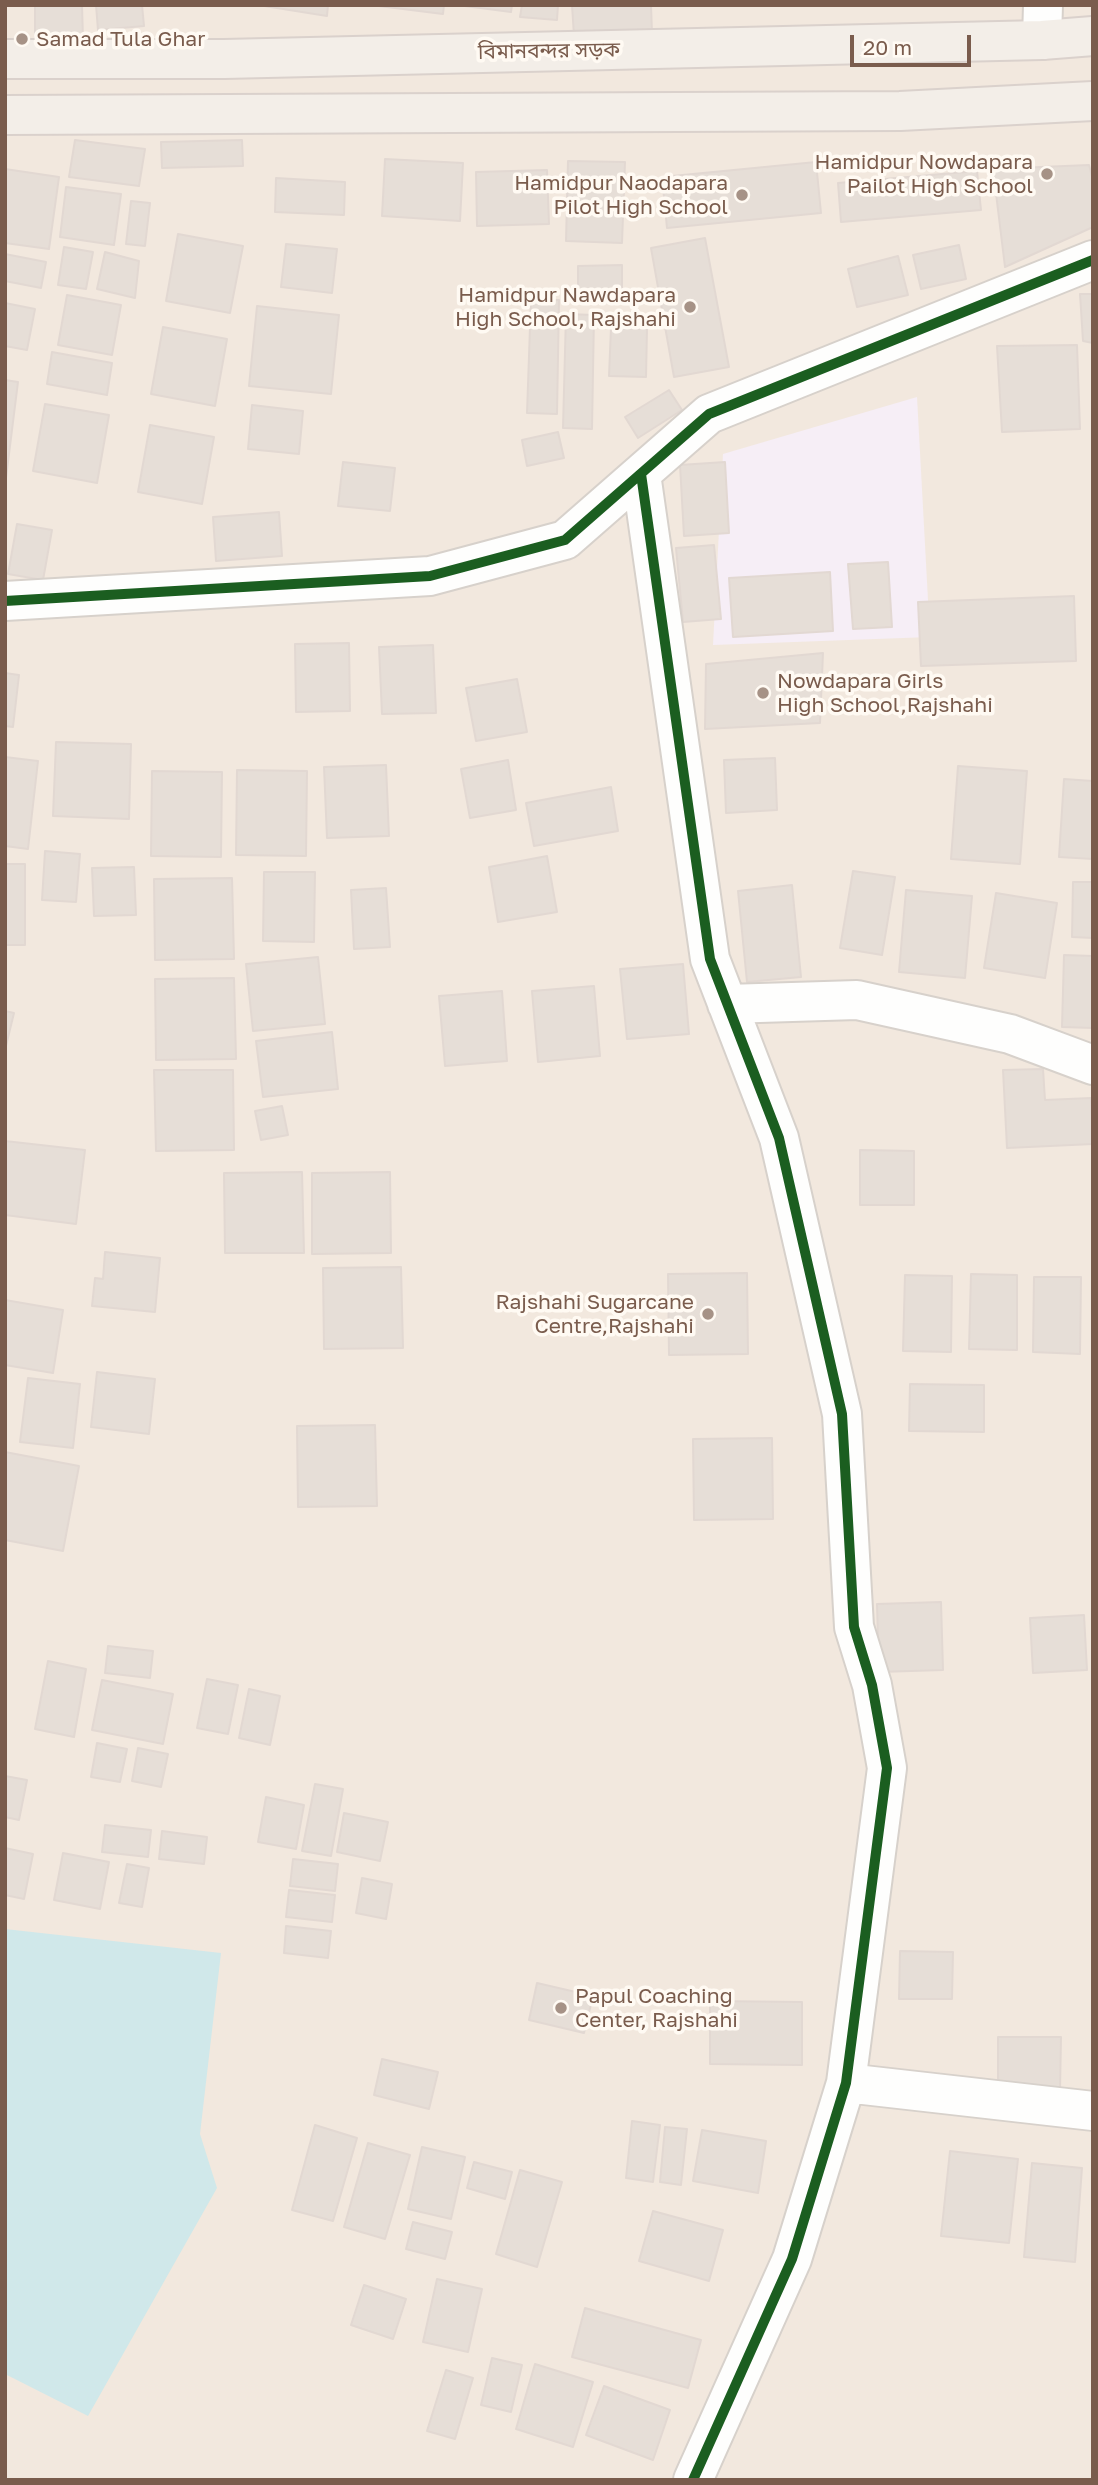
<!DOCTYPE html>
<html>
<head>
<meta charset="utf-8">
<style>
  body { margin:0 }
  #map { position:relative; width:1098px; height:2485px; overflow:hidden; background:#f9f5f0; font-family:"Golos Text",sans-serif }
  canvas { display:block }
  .frame { position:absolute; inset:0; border:7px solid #7a5c4d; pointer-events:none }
  .scale { position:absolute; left:850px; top:35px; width:121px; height:32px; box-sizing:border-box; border:4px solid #7a5c4d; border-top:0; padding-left:9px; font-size:21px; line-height:24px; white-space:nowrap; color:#7a5c4d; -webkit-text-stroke:5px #fffaf3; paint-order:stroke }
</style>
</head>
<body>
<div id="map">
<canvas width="1098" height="2485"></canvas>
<div class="frame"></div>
<div class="scale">20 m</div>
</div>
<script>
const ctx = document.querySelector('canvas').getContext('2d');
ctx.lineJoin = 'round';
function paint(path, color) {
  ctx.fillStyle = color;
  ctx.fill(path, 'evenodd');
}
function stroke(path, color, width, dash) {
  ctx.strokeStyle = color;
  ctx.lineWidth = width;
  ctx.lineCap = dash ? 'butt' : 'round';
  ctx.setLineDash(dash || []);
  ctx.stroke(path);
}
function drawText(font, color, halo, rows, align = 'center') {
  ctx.font = font + ' "Golos Text","Noto Sans Bengali",sans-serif';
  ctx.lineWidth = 7;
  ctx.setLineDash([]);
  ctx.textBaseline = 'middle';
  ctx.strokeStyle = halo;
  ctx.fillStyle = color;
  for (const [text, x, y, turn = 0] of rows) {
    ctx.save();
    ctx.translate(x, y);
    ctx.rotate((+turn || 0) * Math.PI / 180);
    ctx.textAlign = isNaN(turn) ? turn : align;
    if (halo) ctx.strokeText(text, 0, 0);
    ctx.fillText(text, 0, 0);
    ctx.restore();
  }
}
paint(new Path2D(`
  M5 5H1093V2480H5Z`), '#f2e8de');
paint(new Path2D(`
  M917 397 930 637 713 645 723 454Z`), '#f6eef6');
paint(new Path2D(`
  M5 1929 221 1953 200 2134 217 2188 88 2416 5 2374Z`), '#d0e8ea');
const building = new Path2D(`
  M35 5H82L83 40H35Z
  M96 5H142L144 26 98 30Z
  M258 5H328L327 16Z
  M371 5H444L443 14Z
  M457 5H512L511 12Z
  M522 5H558L557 20 520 17Z
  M572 5H651L652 33 574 36Z
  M75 140 145 149 139 186 69 177Z
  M242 140 243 166 162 168 161 142Z
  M385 159 463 163 460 221 382 216Z
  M568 161 625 162 622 243 566 241Z
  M816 162 821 213 667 228 662 177Z
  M1089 165 1093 180V227L1005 267 993 169Z
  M5 169 59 177 49 249 5 243Z
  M547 170 549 224 477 226 476 172Z
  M977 171 981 210 841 222 838 183Z
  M276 178 345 182 344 215 275 212Z
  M66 187 121 194 114 245 60 237Z
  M131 201 150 203 145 246 126 244Z
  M178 234 243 246 230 313 166 301Z
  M705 238 729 367 674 377 651 248Z
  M286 244 337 249 332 293 281 287Z
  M959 245 966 279 921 289 913 255Z
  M64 247 93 252 86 289 58 285Z
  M105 252 139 261 135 298 97 289Z
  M5 254 46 262 41 288 5 281Z
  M898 256 908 295 857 307 848 269Z
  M622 265V292L578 293V266Z
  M1080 294H1093V343L1083 341Z
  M67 295 121 305 112 355 58 345Z
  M531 299 559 300 557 414 527 413Z
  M5 303 35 309 27 350 5 346Z
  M257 306 339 315 331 394 249 386Z
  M566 314 594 315 592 429 563 428Z
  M163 327 227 339 215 406 151 394Z
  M611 328 647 329 646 377 609 376Z
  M1077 345 1080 429 1002 432 997 346Z
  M52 352 112 363 107 395 47 384Z
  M5 380 18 382 5 486Z
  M669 390 682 410 638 438 625 417Z
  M45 404 109 415 97 483 33 471Z
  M252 405 303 411 299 454 248 449Z
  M150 425 214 437 202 504 138 492Z
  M558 432 564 458 527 466 522 440Z
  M343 462 395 468 390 511 338 506Z
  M725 462 729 533 684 536 680 465Z
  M279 512 282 556 216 561 213 517Z
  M17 524 52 530 43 580 8 574Z
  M714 545 721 619 683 622 676 548Z
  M888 562 892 627 853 629 848 564Z
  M830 572 833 631 733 637 729 578Z
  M1074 596 1076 661 921 666 918 602Z
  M349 643 350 711 296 712 295 644Z
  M433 645 436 713 382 714 379 647Z
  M823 653 820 723 705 729 706 664Z
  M5 673 19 675 13 727 5 726Z
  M517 679 527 732 476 741 466 688Z
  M56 742 131 744 129 819 53 816Z
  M5 757 38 761 28 849 5 846Z
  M775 758 777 810 726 813 724 760Z
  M508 760 516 810 470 818 461 769Z
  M386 765 389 836 327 838 324 767Z
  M958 766 1027 771 1020 864 951 859Z
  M237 770 307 771 306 856 236 855Z
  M152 771 222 772 221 857 151 856Z
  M1064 779 1093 781V859L1059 857Z
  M611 787 618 831 534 846 526 803Z
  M45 851 80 854 76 902 42 900Z
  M547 856 557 912 498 922 489 867Z
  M5 864H25V945H5Z
  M134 867 136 915 94 916 92 868Z
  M853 871 895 877 882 955 840 948Z
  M264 872H315L314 942 263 941Z
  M232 878 234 959 155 960 154 879Z
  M1073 882H1093V938L1072 937Z
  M792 885 801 977 747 982 738 891Z
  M386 888 390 947 354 949 351 890Z
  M906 890 972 896 965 978 899 972Z
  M996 893 1057 903 1045 978 984 968Z
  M1064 955 1093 956V1028L1062 1027Z
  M318 957 325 1024 253 1031 246 964Z
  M683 964 689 1034 627 1039 620 969Z
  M234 978 236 1059 156 1060 155 979Z
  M594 986 600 1056 538 1062 532 991Z
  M502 991 507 1061 445 1066 439 996Z
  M5 1011 14 1013 5 1050Z
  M332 1032 338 1089 263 1097 256 1041Z
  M1043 1069 1045 1100 1091 1098 1093 1144 1007 1148 1003 1070Z
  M154 1070H233L234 1150 156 1151Z
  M282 1106 288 1135 261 1140 255 1111Z
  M5 1141 85 1150 76 1224 5 1215Z
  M860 1150 914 1151V1205H860Z
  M302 1172 304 1253H225L224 1173Z
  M390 1172 391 1253 312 1254V1173Z
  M105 1252 160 1258 155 1312 92 1306 95 1278 103 1279Z
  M401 1267 403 1348 324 1349 323 1268Z
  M747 1273 748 1354 669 1355 668 1274Z
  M971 1274 1017 1275V1350L969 1349Z
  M905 1275 952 1276 951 1352 903 1351Z
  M1034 1277H1081L1080 1354 1033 1352Z
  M5 1300 63 1310 53 1373 5 1365Z
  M97 1372 155 1379 149 1434 91 1427Z
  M28 1378 80 1384 73 1448 20 1442Z
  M910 1384 984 1385V1432L909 1431Z
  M375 1425 377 1506 298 1507 297 1426Z
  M772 1438 773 1519 694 1520 693 1439Z
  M5 1452 79 1466 63 1551 5 1540Z
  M941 1602 943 1670 879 1672 877 1604Z
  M1084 1615 1087 1670 1033 1673 1030 1618Z
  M108 1646 153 1651 150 1678 105 1673Z
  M48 1661 86 1669 74 1737 35 1729Z
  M207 1679 238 1685 228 1734 197 1728Z
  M102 1680 173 1694 163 1744 92 1730Z
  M249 1689 280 1696 270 1745 239 1738Z
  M97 1743 127 1749 120 1782 91 1777Z
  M138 1748 168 1754 161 1787 132 1781Z
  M5 1776 27 1780 19 1820 5 1817Z
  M315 1784 343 1789 331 1856 302 1851Z
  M266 1797 304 1805 296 1849 258 1842Z
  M344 1813 388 1822 380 1861 337 1852Z
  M105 1825 151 1830 148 1857 102 1852Z
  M162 1831 207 1837 204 1864 159 1859Z
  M5 1848 33 1854 24 1899 5 1895Z
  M63 1853 109 1862 100 1909 54 1900Z
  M293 1859 338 1864 335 1891 290 1886Z
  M127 1864 149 1868 142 1907 119 1903Z
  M362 1878 392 1884 386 1919 356 1913Z
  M289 1890 335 1895 332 1922 286 1917Z
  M286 1926 331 1931 328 1958 284 1953Z
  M900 1951 953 1952 952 1999H899Z
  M537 1983 593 1996 584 2033 529 2020Z
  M710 2001 802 2002V2065L710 2064Z
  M998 2037H1061L1060 2090 998 2089Z
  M382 2059 438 2072 429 2109 374 2095Z
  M632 2121 660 2125 653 2182 626 2178Z
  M315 2125 357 2138 333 2221 292 2210Z
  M665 2127 687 2129 681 2185 660 2182Z
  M702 2130 766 2141 758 2193 693 2181Z
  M368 2143 410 2155 385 2239 344 2227Z
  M422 2147 465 2157 451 2219 408 2209Z
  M950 2151 1018 2159 1009 2243 941 2236Z
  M474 2162 512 2172 505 2199 467 2188Z
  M1032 2163 1082 2168 1075 2262 1024 2257Z
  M520 2170 562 2182 537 2267 496 2254Z
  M653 2211 723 2230 709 2281 639 2261Z
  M413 2222 452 2232 445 2259 406 2249Z
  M437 2279 482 2289 468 2352 423 2342Z
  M364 2285 406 2299 393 2339 351 2325Z
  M585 2308 701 2340 688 2388 572 2357Z
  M492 2358 522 2365 511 2412 481 2405Z
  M535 2364 593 2382 573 2447 516 2429Z
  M446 2370 473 2378 455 2439 427 2431Z
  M604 2386 670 2410 653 2460 586 2435Z`);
paint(building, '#e6ded7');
stroke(building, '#e2d8d2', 2);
const minor = new Path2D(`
  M1042 40 1043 5
  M641 474 710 959 779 1138 842 1414 854 1627 872 1685 887 1768 846 2083 792 2259 693 2480
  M5 601 430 576 565 540 709 414 1093 260
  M727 1004 857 1000 1010 1034 1093 1065
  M846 2083 1093 2111`);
const major = new Path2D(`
  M5 59H224L1042 40 1093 36
  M5 115 900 111 1093 101`);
stroke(minor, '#d7d1cb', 42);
stroke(major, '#dad1cc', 42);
stroke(minor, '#fefefd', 38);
stroke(major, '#f3eee8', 38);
stroke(new Path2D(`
  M641 474 710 959 779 1138 842 1414 854 1627 872 1685 887 1768 846 2083 792 2259 693 2480
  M5 601 430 576 565 540 709 414 1093 260`), '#1b5e20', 10);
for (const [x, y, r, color] of [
  [22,39,7,"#a69286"],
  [1047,174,7,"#a69286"],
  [742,195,7,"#a69286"],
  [690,307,7,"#a69286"],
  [763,693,7,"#a69286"],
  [708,1314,7,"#a69286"],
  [561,2008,7,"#a69286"]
]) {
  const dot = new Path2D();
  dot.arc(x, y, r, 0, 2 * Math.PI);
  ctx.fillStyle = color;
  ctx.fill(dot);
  stroke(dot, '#fffaf3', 2.5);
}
drawText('21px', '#7a5c4d', '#fffaf3', [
  ["Samad Tula Ghar",36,39,"left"],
  ["Hamidpur Nowdapara",1033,162],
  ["Pailot High School",1033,186],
  ["Hamidpur Naodapara",728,183],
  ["Pilot High School",728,207],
  ["Hamidpur Nawdapara",676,295],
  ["High School, Rajshahi",676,319],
  ["Nowdapara Girls",777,681,"left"],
  ["High School,Rajshahi",777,705,"left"],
  ["Rajshahi Sugarcane",694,1302],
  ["Centre,Rajshahi",694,1326],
  ["Papul Coaching",575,1996,"left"],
  ["Center, Rajshahi",575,2020,"left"]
], 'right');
drawText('21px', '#7a5c4d', '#fffaf3', [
  ["বিমানবন্দর সড়ক",549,51,-1]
]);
</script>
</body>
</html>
